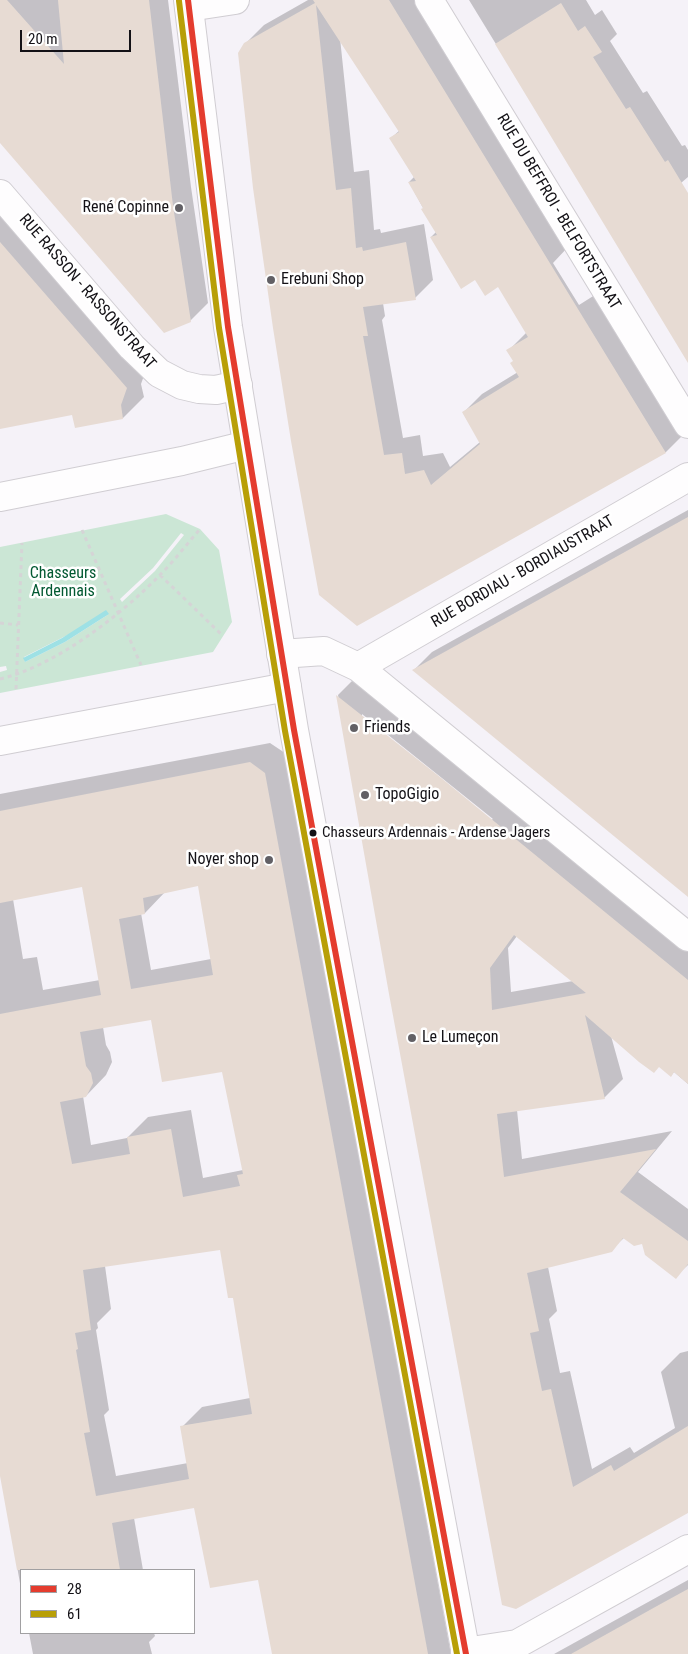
<!DOCTYPE html>
<html>
<head>
<meta charset="utf-8">
<style>
  body { margin:0 }
  #map { position:relative; width:688px; height:1654px; overflow:hidden; background:#f5f2f8; font-family:"Roboto Condensed",sans-serif }
  canvas { display:block }
  .legend { position:absolute; left:20px; top:1569px; width:175px; height:65px; box-sizing:border-box; background:#fff; border:1px solid #a1a0a2; margin:0; padding:6px 9px; list-style:none; font-size:15px; color:#131116 }
  .legend li { display:flex; align-items:center; gap:10px; height:25px }
  .legend b { width:25px; border:1px solid #a1a0a2 }
  .scale { position:absolute; left:20px; top:30px; width:111px; height:22px; box-sizing:border-box; border:2px solid #131116; border-top:0; padding-left:6px; font-size:15px; line-height:18px; white-space:nowrap; color:#131116; -webkit-text-stroke:4px #fff; paint-order:stroke }
</style>
</head>
<body>
<div id="map">
<canvas width="688" height="1654"></canvas>
<ul class="legend">
<li><b style="height:6px;background:#e43c2e"></b>28</li>
<li><b style="height:6px;background:#b89f07"></b>61</li>
</ul>
<div class="scale">20 m</div>
</div>
<script>
const ctx = document.querySelector('canvas').getContext('2d');
ctx.lineJoin = 'round';
function paint(path, color) {
  ctx.fillStyle = color;
  ctx.fill(path, 'evenodd');
}
function stroke(path, color, width, dash) {
  ctx.strokeStyle = color;
  ctx.lineWidth = width;
  ctx.lineCap = dash ? 'butt' : 'round';
  ctx.setLineDash(dash || []);
  ctx.stroke(path);
}
function drawText(font, color, halo, rows, align = 'center') {
  ctx.font = font + ' "Roboto Condensed",sans-serif';
  ctx.lineWidth = 5;
  ctx.setLineDash([]);
  ctx.textBaseline = 'middle';
  ctx.strokeStyle = halo;
  ctx.fillStyle = color;
  for (const [text, x, y, turn = 0] of rows) {
    ctx.save();
    ctx.translate(x, y);
    ctx.rotate((+turn || 0) * Math.PI / 180);
    ctx.textAlign = isNaN(turn) ? turn : align;
    if (halo) ctx.strokeText(text, 0, 0);
    ctx.fillText(text, 0, 0);
    ctx.restore();
  }
}
paint(new Path2D(`
  M166 514 200 529 219 550 232 622 213 652 0 693V672L7 670 6 666 0 667V547ZM181 533 184 535 155 571 122 602 120 599 153 568ZM109 614 65 642 25 662 24 657Z`), '#cbe6d5');
paint(new Path2D(`
  M106 610 109 614 65 642 25 662 23 658 62 638Z`), '#9ee1e5');
paint(new Path2D(`
  M0 0H168L191 187 208 303 190 321 0 141Z
  M308 0H419L569 246 553 263 579 305 598 293 684 434 666 452 358 624 245 44 264 25ZM340 38 400 130 391 138 414 177 409 182 436 232 431 237 475 278 499 285 527 332 508 351 514 361 518 372 482 394 463 413 480 442 450 467 443 453 423 456 420 435 403 438 382 320 385 316 383 303 415 298 433 280 424 224 381 233 380 229 374 230 369 170 354 172Z
  M469 0H586L595 15 602 10 617 34 610 41 643 93 647 91 682 146 685 145 688 150V177L681 183 609 229Z
  M0 197 147 367 141 384 144 397 123 418 73 414 0 428Z
  M688 510V895L414 670 432 652Z
  M356 677 688 947V1084L674 1072 671 1076 659 1066 611 1036 623 1079 604 1098 517 1110 522 1159 672 1131 638 1172 688 1209V1265L675 1277 643 1242 625 1237 611 1250 548 1267 557 1311 549 1319 560 1373 570 1371 592 1469 630 1447 634 1453 675 1428 661 1372 680 1353 688 1351V1512L516 1608 377 919 338 695ZM362 714 493 819 491 820 362 717ZM517 936 573 981 511 992 508 948Z
  M270 743 285 753 451 1654H273L259 1579 195 1507 134 1518 143 1570H21V1589L0 1469V794ZM83 885 100 980 43 990 37 957 23 959 13 899ZM199 885 211 959 151 970 141 913H145L165 892ZM152 1018 223 1070 243 1170 203 1178 191 1110 148 1117 127 1138 91 1145 83 1096H86L106 1075 112 1062 110 1052 106 1045 103 1027ZM221 1249 234 1296 250 1398 202 1407 182 1427 188 1463 116 1476 104 1415 109 1410 96 1330 98 1328 97 1323 111 1309 105 1266Z
  M688 1580V1654H554Z
  M29 1633H154L155 1636 149 1642 152 1654H33Z`), '#0003');
paint(new Path2D(`
  M0 0H7L64 64 58 0H149L173 206 191 322 164 333 0 143Z
  M313 0H389L666 453 357 626 319 595 291 441 273 328 253 188 238 53 244 43 315 3ZM316 5 399 132 389 138 416 181 408 182 423 208 421 209 437 235 430 237 461 289 475 280 485 296 498 287 528 337 506 350 513 361 510 363 519 377 462 412 480 444 431 485 424 470 405 474 402 453 384 455 363 336H368L363 307 416 300 406 242 363 251 362 247 356 248 351 188 336 190Z
  M561 3 578 31 585 26 602 52 593 57 626 109 630 107 665 162 668 160 688 193V363L495 44Z
  M0 242 127 388 121 405 123 419 75 428 72 415 0 429Z
  M688 517V897L412 670Z
  M336 695 440 777 688 980V1084L674 1072 671 1077 659 1067 654 1073 639 1062 585 1015 605 1099 497 1114 504 1177 656 1149 620 1192 688 1241V1264L676 1279 645 1255 642 1244 634 1246 623 1238 612 1252 527 1273 539 1331 530 1333 542 1391 551 1389 573 1487 611 1465 614 1471 688 1426V1513L516 1609 502 1605 389 994ZM514 935 586 993 492 1010 490 968Z
  M250 762 265 773 428 1654H272L258 1580 210 1588 194 1508 112 1523 120 1570H17L0 1476V1014L101 995 82 887 0 903V811ZM198 886 213 975 131 989 119 919 145 914 143 898ZM151 1020 162 1082 222 1072 243 1174 237 1175 240 1186 183 1197 171 1129 127 1137 130 1154 72 1164 60 1102 86 1097 93 1083 91 1073 86 1066 80 1032ZM220 1250 228 1298H233L252 1414 180 1426 189 1479 96 1496 84 1433 90 1432 76 1350 78 1349 75 1333 91 1330 83 1270Z
  M688 1589V1654H571L657 1606Z`), '#e7dbd3');
const street = new Path2D(`
  M429 0 688 424
  M189 7 235 0
  M0 194 132 347 159 373 182 385 199 389 216 390 238 385
  M0 497 182 461 247 445
  M281 654 324 651 358 667 688 937
  M358 667 688 477
  M0 741 287 687
  M465 1652 517 1644 688 1549`);
const secondary = new Path2D(`
  M188 0 228 327 294 730 466 1654`);
stroke(street, '#d0cdd2', 30);
stroke(secondary, '#d0cdd2', 30);
stroke(new Path2D(`
  M82 530 141 665
  M160 575 223 636
  M0 623 18 625
  M0 679C55 666 120 616 160 575 174 561 187 544 200 529
  M16 689 22 543`), '#d5d4d6', 3, [4, 4]);
stroke(street, '#fefdfe', 28);
stroke(secondary, '#fefdfe', 28);
stroke(new Path2D(`
  M188 0 228 327 294 730 466 1654`), '#e43c2e', 6);
stroke(new Path2D(`
  M179 1 219 328 285 731 457 1654`), '#b89f07', 6);
for (const [x, y, r, color] of [
  [179,208,5,"#626065"],
  [271,280,5,"#626065"],
  [354,728,5,"#626065"],
  [365,795,5,"#626065"],
  [313,833,4.5,"#131116"],
  [269,860,5,"#626065"],
  [412,1038,5,"#626065"]
]) {
  const dot = new Path2D();
  dot.arc(x, y, r, 0, 2 * Math.PI);
  ctx.fillStyle = color;
  ctx.fill(dot);
  stroke(dot, '#fff', 2);
}
drawText('15px', '#131116', '#fff', [
  ["Chasseurs Ardennais - Ardense Jagers",322,833]
], 'left');
drawText('16px', '#131116', '#fff', [
  ["René Copinne",169,208,"right"],
  ["Erebuni Shop",281,280],
  ["Friends",364,728],
  ["TopoGigio",375,795],
  ["Noyer shop",259,860,"right"],
  ["Le Lumeçon",422,1038]
], 'left');
drawText('16px', '#131116', '#fff', [
  ["RUE DU BEFFROI - BELFORTSTRAAT",558,212,59],
  ["RUE RASSON - RASSONSTRAAT",87,292,49],
  ["RUE BORDIAU - BORDIAUSTRAAT",523,572,-30]
]);
drawText('16px', '#015831', '#fff', [
  ["Chasseurs",63,574],
  ["Ardennais",63,592]
]);
</script>
</body>
</html>
